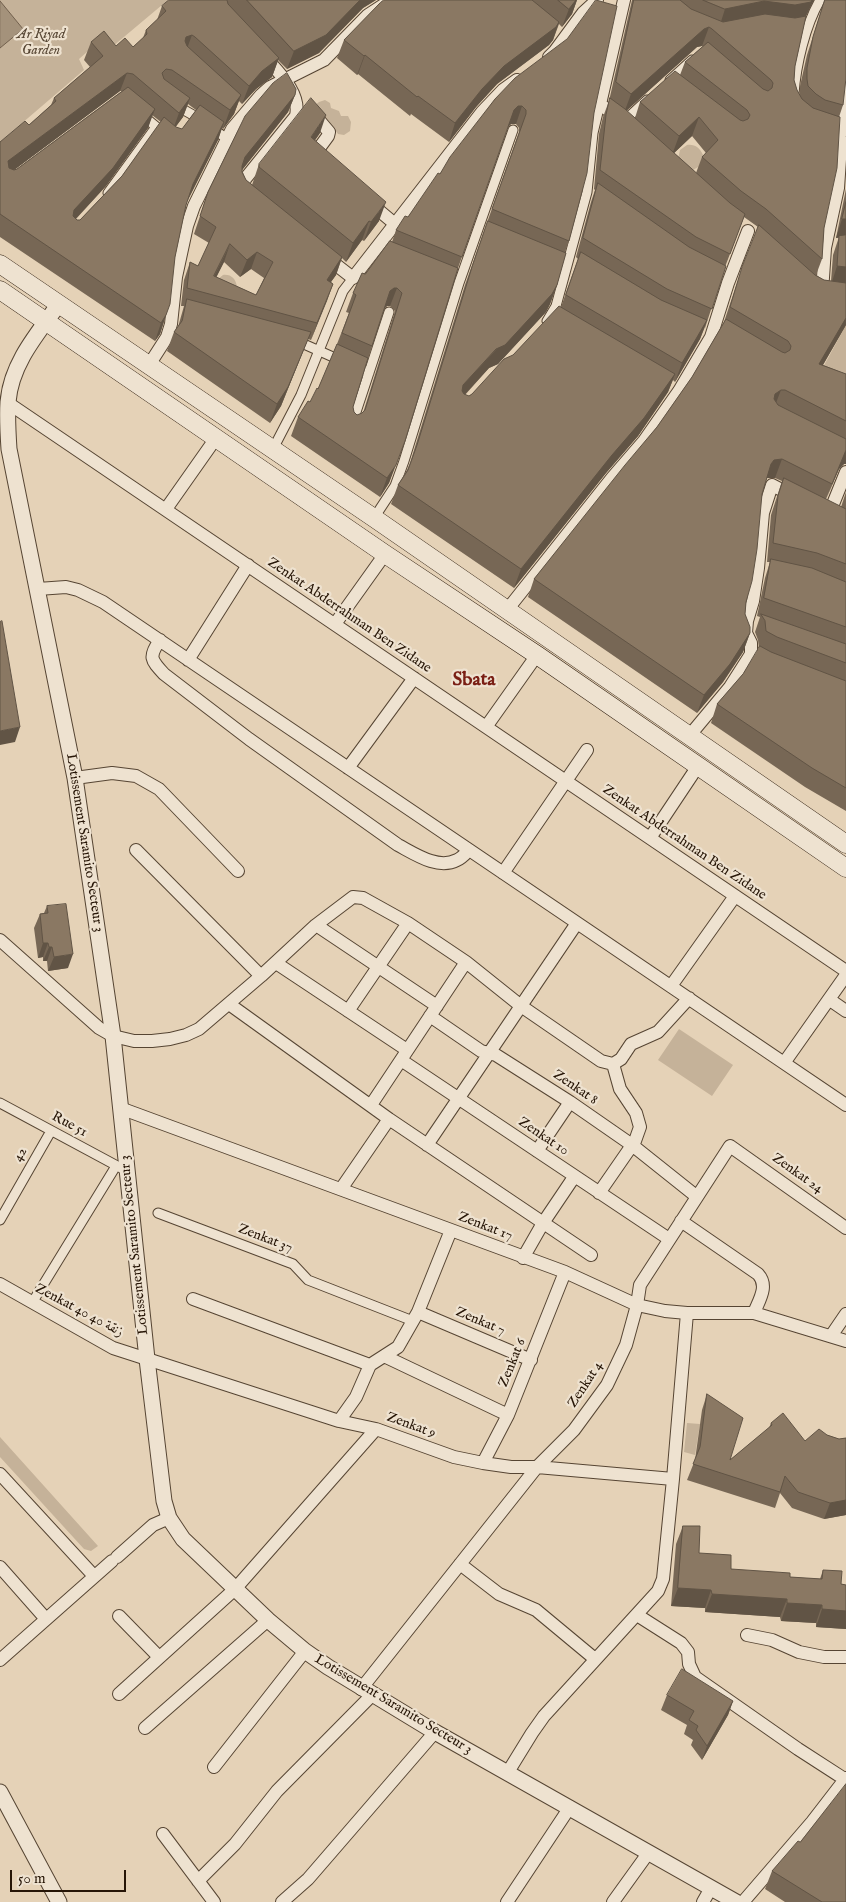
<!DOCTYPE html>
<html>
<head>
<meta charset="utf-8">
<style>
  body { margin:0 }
  #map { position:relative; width:846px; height:1902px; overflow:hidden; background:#e5d2b7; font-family:"IM FELL English",serif }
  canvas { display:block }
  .scale { position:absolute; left:10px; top:1870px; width:116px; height:22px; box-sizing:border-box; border:2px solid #271607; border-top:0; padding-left:6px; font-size:15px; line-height:18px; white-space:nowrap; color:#271607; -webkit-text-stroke:4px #eee2d0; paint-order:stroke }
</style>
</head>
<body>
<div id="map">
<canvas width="846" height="1902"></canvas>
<div class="scale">50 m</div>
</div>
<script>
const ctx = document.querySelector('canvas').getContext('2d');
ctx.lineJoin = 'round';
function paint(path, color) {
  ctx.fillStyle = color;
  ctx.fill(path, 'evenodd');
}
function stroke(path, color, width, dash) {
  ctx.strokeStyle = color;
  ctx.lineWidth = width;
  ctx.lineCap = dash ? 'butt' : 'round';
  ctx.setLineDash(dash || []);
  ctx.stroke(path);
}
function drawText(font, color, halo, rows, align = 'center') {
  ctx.font = font + ' "IM FELL English",Amiri,serif';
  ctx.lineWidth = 4.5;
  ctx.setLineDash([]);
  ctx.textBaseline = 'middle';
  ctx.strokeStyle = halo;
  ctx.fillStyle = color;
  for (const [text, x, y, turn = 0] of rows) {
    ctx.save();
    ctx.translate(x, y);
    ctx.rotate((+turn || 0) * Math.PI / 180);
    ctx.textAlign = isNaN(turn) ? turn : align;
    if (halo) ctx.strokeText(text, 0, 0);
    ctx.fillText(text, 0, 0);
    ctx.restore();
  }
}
paint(new Path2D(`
  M0 0H168L106 52 96 44 79 59 84 70 0 142Z
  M325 100 330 103 331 108 339 111 341 116H348L351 122 350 131 344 135 338 134 333 127 326 123 314 106 319 102Z
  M687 145C695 144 700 148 703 155L700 166 693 170 678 159 680 150Z
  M223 275C231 274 236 279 237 287L218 279Z
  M846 325V394L815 382Z
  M679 1029 733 1065 712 1096 658 1060Z
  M687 1423 700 1424 695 1455 684 1452Z
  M0 1437 98 1546 91 1551 84 1549 0 1457Z`), '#c5b299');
const water = new Path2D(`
  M0 1 23 29 0 48Z`);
paint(water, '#a4927b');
stroke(water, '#72604d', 1);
const pedestrian = new Path2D(`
  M670 80 692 60
  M794 94C796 65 805 26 820 0
  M177 106 200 119 227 139
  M142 115 165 134
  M623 122 647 100
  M839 130 842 131 846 87
  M108 193 156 127
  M547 321 556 306 587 192 593 133 600 104
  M296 342 306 345 342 361
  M354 366 369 373
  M352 424 389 312
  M273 449 301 395 343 291 353 278
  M374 518 395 486 404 461 459 283 513 130
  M0 1103 121 1168
  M158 1213 293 1264 308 1280 413 1321
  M0 1220 51 1131
  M32 1303 116 1166`);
const minor = new Path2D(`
  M549 57 555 51 583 13 597 0
  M312 112 329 132 328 136 317 151 319 159
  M618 118 600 104 624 0
  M846 130 842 131 838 188 825 248 822 292 846 294
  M248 194 243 186 245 179 296 116C301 93 279 73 265 57
  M370 203 395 224
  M326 257 353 278 482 112 503 90 517 80
  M149 365 167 337 171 324 176 277 187 226 194 206 232 129 261 95 270 87 324 60 368 15 391 0
  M8 403 846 971
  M166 509 216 438
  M829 514 846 472
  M38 589 66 587 78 590 103 602 846 1105
  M507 610 612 478 644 441 679 391 711 337 728 283 748 231
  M335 624 385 554
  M160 640C148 657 151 660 164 674L249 739 398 845C415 854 438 870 457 860 462 858 466 853 469 850
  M188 660 248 565
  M486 727 537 655
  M690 735 730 687 751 654V643L746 633 747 621 753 601 758 568 763 513 772 485 795 497
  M348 768 414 678
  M75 778 112 773 136 776 159 789 238 871
  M650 838 698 766
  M136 850 261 976
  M503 873 587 750
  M316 925 437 1006
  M0 940 99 1028 113 1036 134 1041H152L170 1039 186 1035 199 1029 261 976 316 925 353 897 363 898 408 923 466 962 521 1006 601 1061 613 1064 621 1059 631 1044 658 1032 689 998
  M276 963 407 1050
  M671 986 735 896
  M830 1000 846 1011
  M229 1004 389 1119 591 1255
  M348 1011 408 923
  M430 1016 481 1051 496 1055 570 1102 632 1145 696 1196
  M401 1060 669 1239
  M784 1063 846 975
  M371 1105 466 962
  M120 1108 565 1272 637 1305 665 1311 687 1313H754L846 1341
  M427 1145 577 923
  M537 1151 570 1102
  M341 1189 389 1119
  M599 1193 635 1141 640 1127 636 1113 620 1089 613 1064
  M681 1221 758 1274C769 1286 759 1300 754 1313
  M523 1258 543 1223 574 1177
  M0 1284 113 1348 339 1421 376 1429 454 1457 483 1463 511 1467H537L673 1479
  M193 1299 370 1365
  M418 1312 531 1360
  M831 1336 846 1314
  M384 1356 508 1415
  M339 1421 356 1397 370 1365 398 1347 418 1312 451 1230
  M483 1463 508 1415 565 1272
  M0 1474 94 1576
  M117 1557 153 1525 169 1518
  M460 1564 499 1594 536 1610 595 1659
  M0 1567 46 1619
  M637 1615 681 1643 688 1652 689 1664 695 1677 798 1749 846 1780
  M119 1616 159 1657
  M747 1635 772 1640 799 1652 824 1657H846
  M0 1660 112 1561
  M361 1689 537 1467 574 1430 607 1385 626 1345 637 1305 640 1285 730 1146 846 1228
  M119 1694 235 1589 376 1429
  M145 1728 268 1620
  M214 1767 305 1651
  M508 1772 532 1733 544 1716 658 1591 663 1579 673 1479 687 1313
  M163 1834 214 1902
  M198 1881 235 1844 277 1791 372 1695
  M282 1902 308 1879 435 1732
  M507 1902 570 1807
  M613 1902 649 1852
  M703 1902 711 1888
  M743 1902 812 1822 846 1778`);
const tertiary = new Path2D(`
  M59 304C37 334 11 364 8 402 7 418 8 434 9 449L75 778 113 1036 147 1359 164 1501 169 1518 183 1539 268 1620 305 1651 328 1667 435 1732 736 1902
  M0 1792 59 1902`);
const secondary = new Path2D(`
  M0 264 374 518 846 844
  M0 290 385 554 537 655 846 868`);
stroke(pedestrian, '#564533', 11);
stroke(minor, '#564533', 14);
stroke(tertiary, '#564533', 17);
stroke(secondary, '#271607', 19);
stroke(pedestrian, '#eee2d0', 9);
stroke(minor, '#eee2d0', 12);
stroke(tertiary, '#eee2d0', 15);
stroke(secondary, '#eee2d0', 18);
paint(new Path2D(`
  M169 0H376L363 8 319 53 287 69 278 60 272 77 256 89 242 104 239 101 234 114 223 129 222 128 218 140 187 201 175 257 166 315 160 334 155 341 0 237V142L29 125 51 105 54 98 90 67 84 60 91 42 116 46 133 47 143 38 146 30 157 20 162 6ZM120 91H122L17 169 14 170ZM188 104 196 110 182 129 175 127 183 117ZM152 115 161 122 122 176 80 220H77L76 219 106 186 148 128Z
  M384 0H577L572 14 562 27 559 24 553 40 549 45 497 84 476 107 449 142 411 114 410 116 358 74 357 75 337 58 344 40Z
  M632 0H814L806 16 795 66 794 80 797 90 800 95V86L807 55 823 5 843 105 839 117 824 228 822 259 816 275 824 280 831 281 833 255 839 237 836 238 846 189V325L823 365 846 374V464H844L839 469 826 499 841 507 846 492V811L805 787 711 723 717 704 743 674 759 649 758 640 755 632 760 617 757 616 765 578 770 562H767L771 515 782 481 775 478H767L766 480 762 494 746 602 745 614 750 633 743 652 723 682 697 713 528 597 534 579 657 427 692 377 724 322 736 286 758 227 744 217 725 267 705 328V327L700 339 675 382 673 380 668 392 638 436 606 473 514 588 391 504 398 485 407 470 410 463 465 285 519 132V128L516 124H511L507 128 458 268 389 483 380 497 291 436 298 417 310 402 318 389 337 344 349 313 346 312 353 293 365 274 392 242 396 230 408 217 495 99 594 113 569 241 565 252 557 285 550 304 546 312 498 364 489 368 465 395 469 396 472 394 513 355 561 307 578 259 576 257 591 202 595 190 594 189 599 134 603 117 609 101ZM702 46H703L685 62 680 75 640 102 635 118 626 111 697 47ZM692 136 706 153 702 157 696 173 674 153ZM387 306H390L395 311 363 413 357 415 354 412 353 407 384 309Z
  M295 95 288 112 242 170 246 180 252 185 259 164 320 133 315 140 379 221 364 241 362 240 346 262 342 258 336 275 331 282 333 284 311 340 308 339 281 406 270 423 167 351 174 332 178 327 184 306H181L184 280 190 262 198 266 209 243 194 234 208 192ZM224 262 240 277 251 269 264 278 256 295 216 277Z
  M47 906 68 968 48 971 47 961H43V957L38 958 34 928 40 914 44 913Z
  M707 1394 730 1460 769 1428 771 1423 805 1441 827 1435 839 1439 846 1438V1515L824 1519 792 1508 780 1493 775 1508 687 1480 695 1460 702 1410Z
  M683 1526 699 1553 731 1569 790 1577 820 1579 823 1570 841 1584 846 1585V1629L816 1627V1623L781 1621 780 1617 705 1612V1608L671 1606 676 1544Z
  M667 1695 733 1701 728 1715 702 1760 691 1745 693 1740 684 1734 687 1725 661 1710Z
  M800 1842 846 1902H785L765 1889 772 1871Z`), '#776755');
paint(new Path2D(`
  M360 0H376L363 8 319 53 287 69 294 51Z
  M576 0H577L572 14 562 27 569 9Z
  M814 0 804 20 719 28 725 9 764 1Z
  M559 22 553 40 549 45 497 84 476 107 449 142 455 123 482 89 504 66Z
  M709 27 702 46 697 47 624 113 631 94 704 29Z
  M192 35 185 54V41L186 37Z
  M365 55 358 74 357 75 364 56Z
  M279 58 272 77 256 89 242 104 249 86 262 71Z
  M127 73 120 91 2 179 8 161Z
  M241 95 234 114 223 129 230 110Z
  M295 95 288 112 239 174 245 157Z
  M190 98 183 117 172 132 179 113Z
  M518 106H522L516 124H511L507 128 514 110Z
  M155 109 148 128 106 186 67 228 74 210Z
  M326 115 320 133 304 156 311 137Z
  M699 117 692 136 672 155 679 136Z
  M224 122 218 140 187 202 193 184Z
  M386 202 379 221 364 241 371 222Z
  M842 219H846V237L836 238Z
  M369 221 362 240 346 262 353 243Z
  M230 244 224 262 208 294 214 276Z
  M257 252 251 269 240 277 247 260Z
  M342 257 336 275 320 297 327 280Z
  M837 266 846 267V287L831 285Z
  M333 284 327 301 311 340 317 323Z
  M557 285 550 304 546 312 498 364 489 368 456 404 463 385Z
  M394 288H397L390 306H387L383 310 390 291Z
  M166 315 160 334 155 341 161 323Z
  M846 318V325L813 382 819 364Z
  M707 320 700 339 675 382 682 363Z
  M311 332 281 406 270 423 277 404Z
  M675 374 668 392 638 436 606 473 514 588 521 569Z
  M781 390 774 408 768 412 775 394Z
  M846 450V464H844L839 469 825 502Z
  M782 459 775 478H767L764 482 771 464 774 460Z
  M396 465 389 483 380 497 387 478Z
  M750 633 743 652 723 682 697 713 704 695Z
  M20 727 15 742 0 745V731Z
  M43 943H48L43 957 38 958Z
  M49 947H52L47 961H43Z
  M73 954 68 968 48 971 54 957Z
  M846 1500V1515L824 1519 830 1503Z
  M678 1588 711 1590 705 1608 671 1606Z
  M712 1594 787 1599 780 1617 705 1612Z
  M787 1603 822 1605 816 1623 781 1621Z
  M822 1609 846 1611V1629L816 1627Z
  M733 1701 728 1715 702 1760 707 1746Z`), '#615445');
const building = new Path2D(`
  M169 0H227L228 4 279 58 262 71 249 86 195 37 192 35 186 37 185 41 187 46 241 95 230 110 172 70 166 69 162 73 164 79 190 98 179 113 133 74 127 73 8 161 9 168 14 170 17 169 128 87 155 109 113 168 74 210 73 216 77 220H80L122 176 164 117 176 127 182 129 200 105 224 122 193 184 186 205 175 257 170 304 166 315 161 323 0 214V142L25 121 29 125 56 101 54 98 103 56 91 42 104 31 116 46 125 38 133 47 147 34 146 30 166 11 162 6Z
  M247 0H360L326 35 294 51Z
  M384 0H532L559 22 556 27 504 66 482 89 455 123 418 96 417 97 365 55 364 56 344 40 380 3Z
  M558 0H576L569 9Z
  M596 0 617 6 594 113 587 173 569 241 492 209 526 114V110L522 106H518L514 110 462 257 396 230 405 216 408 217 438 173 440 174 450 157 495 99 515 78 567 39Z
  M634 0H680L691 9 723 22 765 14 795 18 806 16 795 66 794 80 797 90 802 99 813 108 840 117 837 168 824 228 822 259 766 209 741 191 702 157 718 140 699 117 679 136 640 102 675 71 740 120 743 121 748 119 750 115 747 110 685 62 708 42 763 89 768 91 772 88 773 83 771 80 712 29 709 27 704 29 631 94 616 82Z
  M703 0H812L811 2 795 5 764 1 725 9Z
  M825 0H846V78L843 105 825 100 816 94 808 86 807 79V68L813 37Z
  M287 73 296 89 295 95 245 157 242 166V172L246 180 342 257 327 280 333 284 317 323 187 288 190 262 198 266 216 227 200 216 208 192 245 116 273 83ZM230 244 247 260 257 252 273 262 256 295 214 276Z
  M311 98 326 115 311 137 386 202 371 222 369 221 353 243 259 167V164Z
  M610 98 625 109 730 203 745 214 730 254 696 237 600 170 606 115Z
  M598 183 689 247 726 266 712 309 667 289 583 238Z
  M846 202V219H842Z
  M488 221 566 253 557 285 552 294 505 345 496 349 463 385 462 391 464 394 469 396 472 394 504 359 513 355 559 306 675 374 644 418 612 455 521 569 398 485 408 470 417 445 472 267Z
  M759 225 815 275 824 280 846 283V318L819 364 846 374V421L785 390H781L775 394 774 399 778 405 846 439V450L832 484 782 459 774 460 771 464 762 494 757 549 752 581 746 602 745 614 750 627V633L730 664 704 695 534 579 625 465 657 427 692 377 726 319 782 352 785 353 790 350 791 346 788 341 730 307 742 267Z
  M846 235V267L837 266 839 236Z
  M390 241 458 268 405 441 396 465 387 478 298 417 308 401 310 402 317 388 318 389 337 344 368 358 353 407 354 412 357 415 362 413 365 410 402 293 397 288H394L390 291 372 346 342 333 356 295 353 293 362 273 365 274Z
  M581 252 661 300 707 320 682 363 566 295Z
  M187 299 311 332 288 387 277 404 174 332 182 321Z
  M784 478 846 509V564L817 553 773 543 778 496Z
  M771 559 812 568 846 582V627L764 598Z
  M761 614 846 644V663L777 637 766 631 765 621Z
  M2 621 20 727 0 731V622Z
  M760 646 771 652 846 681V788L812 768 717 704 743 674Z
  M66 904 73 954 54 957 52 947H49L48 943H43L40 914 48 913 47 906Z
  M707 1394 743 1418 730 1460 772 1425 771 1423 783 1413 805 1441 819 1429 827 1435 839 1439 846 1438V1500L830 1503 798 1492 785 1476 780 1492 693 1464 700 1447Z
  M683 1526H700L699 1553 731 1555V1569L790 1573V1577L822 1579 823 1570 842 1571 841 1584 846 1585V1611L822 1609V1605L787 1603V1599L712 1594 711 1590 678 1588Z
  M682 1669 733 1701 707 1746 696 1730 698 1726 689 1720 694 1711 667 1695Z
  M846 1784V1902H822L772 1871 798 1841 800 1842Z`);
paint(building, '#8a7863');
stroke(building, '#615445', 1);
drawText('italic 14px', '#564533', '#eee2d0', [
  ["Ar Riyad",41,35],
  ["Garden",41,51]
]);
drawText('14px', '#271607', '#eee2d0', [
  ["Zenkat Abderrahman Ben Zidane",349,616,34],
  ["Lotissement Saramito Secteur 3",84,843,81],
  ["Zenkat Abderrahman Ben Zidane",684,843,34],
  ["Zenkat 8",575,1088,34],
  ["Rue 51",69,1125,28],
  ["Zenkat 10",543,1137,34],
  ["42",21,1155,-60],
  ["Zenkat 24",797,1174,35],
  ["Zenkat 17",485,1227,21],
  ["Zenkat 37",265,1239,21],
  ["Lotissement Saramito Secteur 3",135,1245,-96],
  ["Zenkat 40 زنقة 40",79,1311,28],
  ["Zenkat 7",480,1322,23],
  ["Zenkat 6",513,1363,-68],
  ["Zenkat 4",586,1385,-57],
  ["Zenkat 9",411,1426,20],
  ["Lotissement Saramito Secteur 3",393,1705,31]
]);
drawText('bold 19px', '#7a1f14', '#eee2d0', [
  ["Sbata",474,681]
]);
</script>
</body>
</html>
